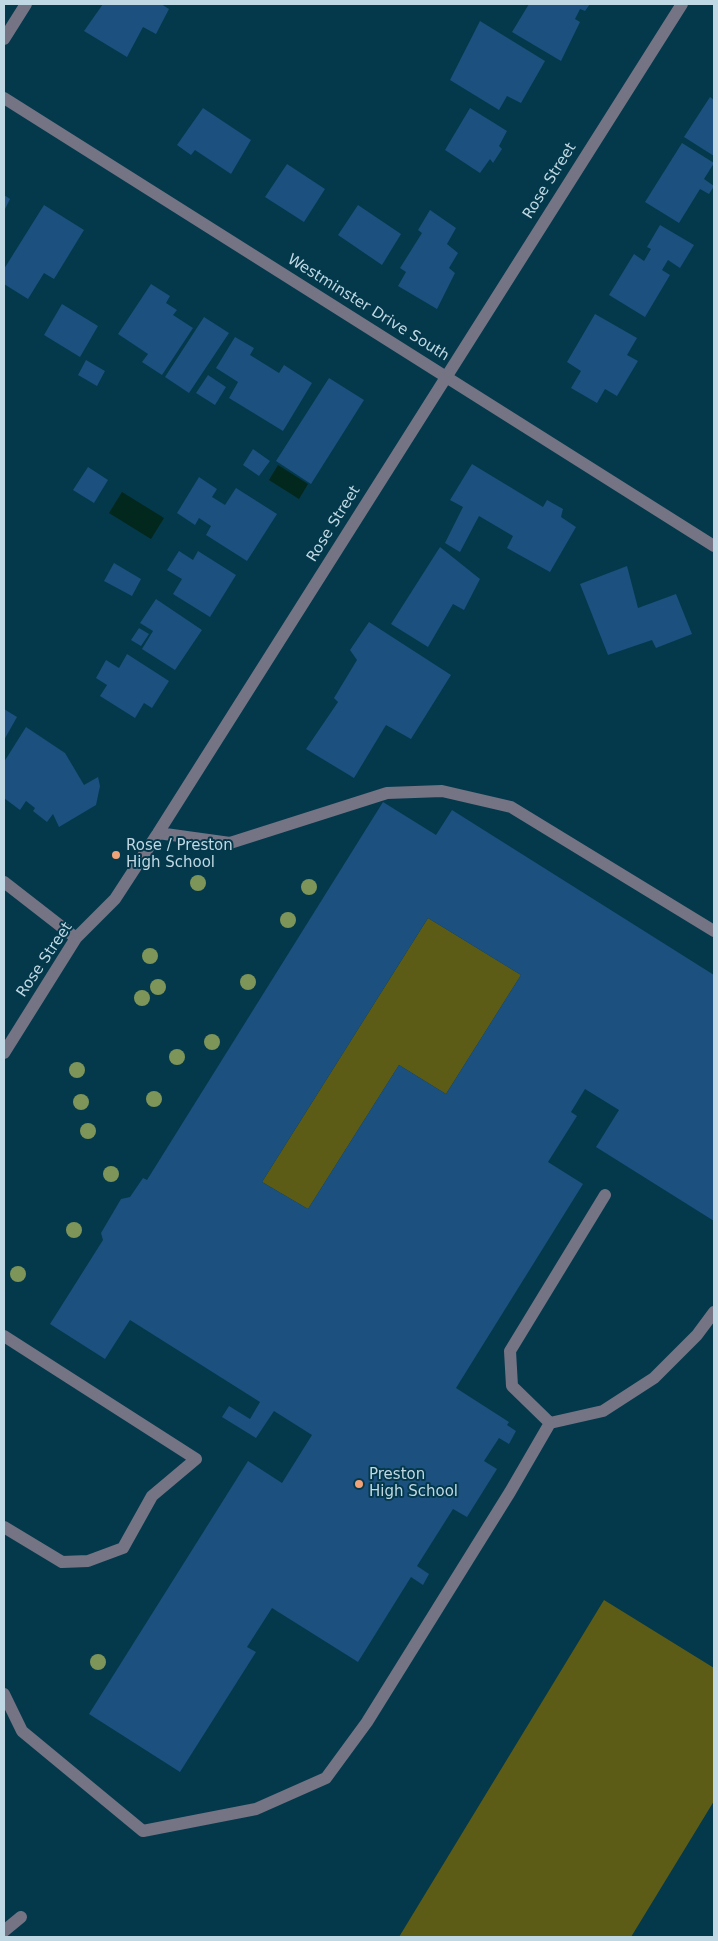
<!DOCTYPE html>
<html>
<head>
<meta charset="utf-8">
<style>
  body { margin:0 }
  #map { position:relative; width:718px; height:1941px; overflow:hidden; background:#04394c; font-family:"DejaVu Sans",sans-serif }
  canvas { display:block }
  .frame { position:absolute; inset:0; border:5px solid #c0d8e3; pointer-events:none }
</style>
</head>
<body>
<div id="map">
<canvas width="718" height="1941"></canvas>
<div class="frame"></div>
</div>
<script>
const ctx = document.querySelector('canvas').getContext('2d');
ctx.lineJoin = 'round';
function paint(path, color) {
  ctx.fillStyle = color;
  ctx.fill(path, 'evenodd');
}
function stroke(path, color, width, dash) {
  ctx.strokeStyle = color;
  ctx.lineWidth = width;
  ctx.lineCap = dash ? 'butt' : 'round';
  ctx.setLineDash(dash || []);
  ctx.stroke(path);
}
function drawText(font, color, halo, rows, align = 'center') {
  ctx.font = font + ' "DejaVu Sans",sans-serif';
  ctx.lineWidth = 4;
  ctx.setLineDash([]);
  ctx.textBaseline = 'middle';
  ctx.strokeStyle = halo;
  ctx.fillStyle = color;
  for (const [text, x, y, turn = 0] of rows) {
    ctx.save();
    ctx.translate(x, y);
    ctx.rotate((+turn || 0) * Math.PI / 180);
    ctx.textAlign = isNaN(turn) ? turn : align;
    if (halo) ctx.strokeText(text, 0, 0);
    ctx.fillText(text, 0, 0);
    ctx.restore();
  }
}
paint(new Path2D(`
  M428 918 521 975 446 1094 399 1065 308 1209 262 1182Z
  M604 1600 714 1668V1801L631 1937H399Z`), '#5d5c16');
paint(new Path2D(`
  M278 465 308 484 299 499 269 480Z
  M122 492 164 518 151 539 109 513Z`), '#02271c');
paint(new Path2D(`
  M103 4H161L169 9 156 34 143 27 127 57 84 31Z
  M529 4H590L585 11 580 9 575 19 580 22 561 61 512 32Z
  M480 21 545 61 521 103 507 96 499 110 450 80Z
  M710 97 714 100V156L684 137Z
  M203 108 251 140 231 174 195 150 191 155 177 145Z
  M470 108 507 131 499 146 502 149 493 163 490 159 480 173 445 150Z
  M682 143 714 163 704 179 714 186 709 194 700 189 679 223 645 202Z
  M287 164 325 189 304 222 265 197Z
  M4 195 10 199 4 211Z
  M44 205 84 230 54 279 44 273 28 299 4 284V269Z
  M358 205 401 234 382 265 338 235Z
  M430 210 456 228 447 244 458 253 449 268 455 273 437 309 398 286 406 272 400 268 422 233 418 230Z
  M660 225 694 245 680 268 668 260 662 270 670 275 645 317 609 295 634 254 644 261 651 249 647 247Z
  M151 284 170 296 166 303 177 310 173 315 193 328 162 375 142 362 148 354 118 334Z
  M62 304 98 326 80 357 44 335Z
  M595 314 637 338 627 355 638 361 617 396 605 389 597 403 571 388 581 371 567 362Z
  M204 317 229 333 189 393 165 377Z
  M235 337 254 348 250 355 279 373 284 365 312 383 283 431 229 398 238 382 216 368Z
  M86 360 105 371 97 386 78 375Z
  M208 375 226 387 215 405 196 393Z
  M329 378 364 400 311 484 276 461Z
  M253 449 270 461 259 476 243 465Z
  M472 464 543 507 547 500 563 509 561 517 576 527 550 572 507 548 513 536 479 516 460 552 445 543 463 507 450 500Z
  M88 467 108 480 94 503 73 490Z
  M199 477 217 489 212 497 225 505 236 488 277 514 247 561 206 535 211 526 199 518 195 525 177 513Z
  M440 547 480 579 464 610 453 604 428 647 391 624Z
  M179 551 193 560 198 551 236 575 210 617 173 594 182 579 167 570Z
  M114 563 141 579 132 596 104 581Z
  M627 566 638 608 676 594 692 634 656 648 652 640 608 655 580 584Z
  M156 599 202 630 175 670 142 649 153 631 140 623Z
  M369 622 451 675 411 739 386 725 354 778 306 749 338 702 334 698 357 660 350 650Z
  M139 628 149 634 141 646 131 640Z
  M127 654 169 681 152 708 144 703 135 718 100 696 107 685 96 678 106 660 119 668Z
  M4 709 17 717 4 740Z
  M26 727 65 753 84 785 98 777 100 786 96 805 59 827 53 814 47 822 33 811 35 808 26 801 20 810 4 798V762Z
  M383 802 436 835 452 810 714 975V1221L596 1147 619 1110 585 1089 571 1112 577 1116 548 1162 583 1184 456 1388 509 1422 507 1425 516 1431 509 1444 499 1438 484 1461 497 1469 467 1517 453 1509 417 1566 429 1574 423 1585 411 1577 358 1662 272 1608 247 1647 256 1652 180 1772 89 1714 248 1461 282 1483 312 1435 274 1411 256 1438 222 1417 229 1406 250 1419 260 1402 130 1320 105 1359 50 1324 103 1240 101 1233 121 1199 130 1197 143 1178 147 1180ZM428 918 521 975 446 1094 399 1065 308 1209 262 1182Z`), '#1c507e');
stroke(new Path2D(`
  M4 39 26 4
  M4 98 714 546
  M158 833 230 843 387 793 442 791 511 807 714 931
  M4 882 76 938
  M4 1053 76 938 115 899 158 833 682 4
  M4 1336 196 1459 152 1496 123 1548 88 1561 62 1562 4 1527
  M550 1423 512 1386 510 1351 605 1195
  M4 1694 22 1731 143 1831 256 1809 326 1778 367 1722 510 1492 550 1423 603 1411 654 1378 697 1335 714 1312
  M4 1931 21 1917`), '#757485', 12);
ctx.fillStyle = '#7e9559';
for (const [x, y] of [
  [198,883],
  [309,887],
  [288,920],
  [150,956],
  [248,982],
  [158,987],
  [142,998],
  [212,1042],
  [177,1057],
  [77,1070],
  [154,1099],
  [81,1102],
  [88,1131],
  [111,1174],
  [74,1230],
  [18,1274],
  [98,1662]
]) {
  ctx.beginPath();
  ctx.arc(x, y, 8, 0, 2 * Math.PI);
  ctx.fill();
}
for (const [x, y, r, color] of [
  [116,855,5,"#f0a279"],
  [359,1484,5,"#f0a279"]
]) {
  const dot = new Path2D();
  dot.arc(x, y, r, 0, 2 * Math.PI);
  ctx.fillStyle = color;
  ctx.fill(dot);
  stroke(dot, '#04394c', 2);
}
drawText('15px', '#c0d8e3', '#04394c', [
  ["Rose Street",550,181,-58],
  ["Westminster Drive South",368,308,32],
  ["Rose Street",334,524,-58],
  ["Rose Street",45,960,-56]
]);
drawText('15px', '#c0d8e3', '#04394c', [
  ["Rose / Preston",126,846],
  ["High School",126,863],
  ["Preston",369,1475],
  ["High School",369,1492]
], 'left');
</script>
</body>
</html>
